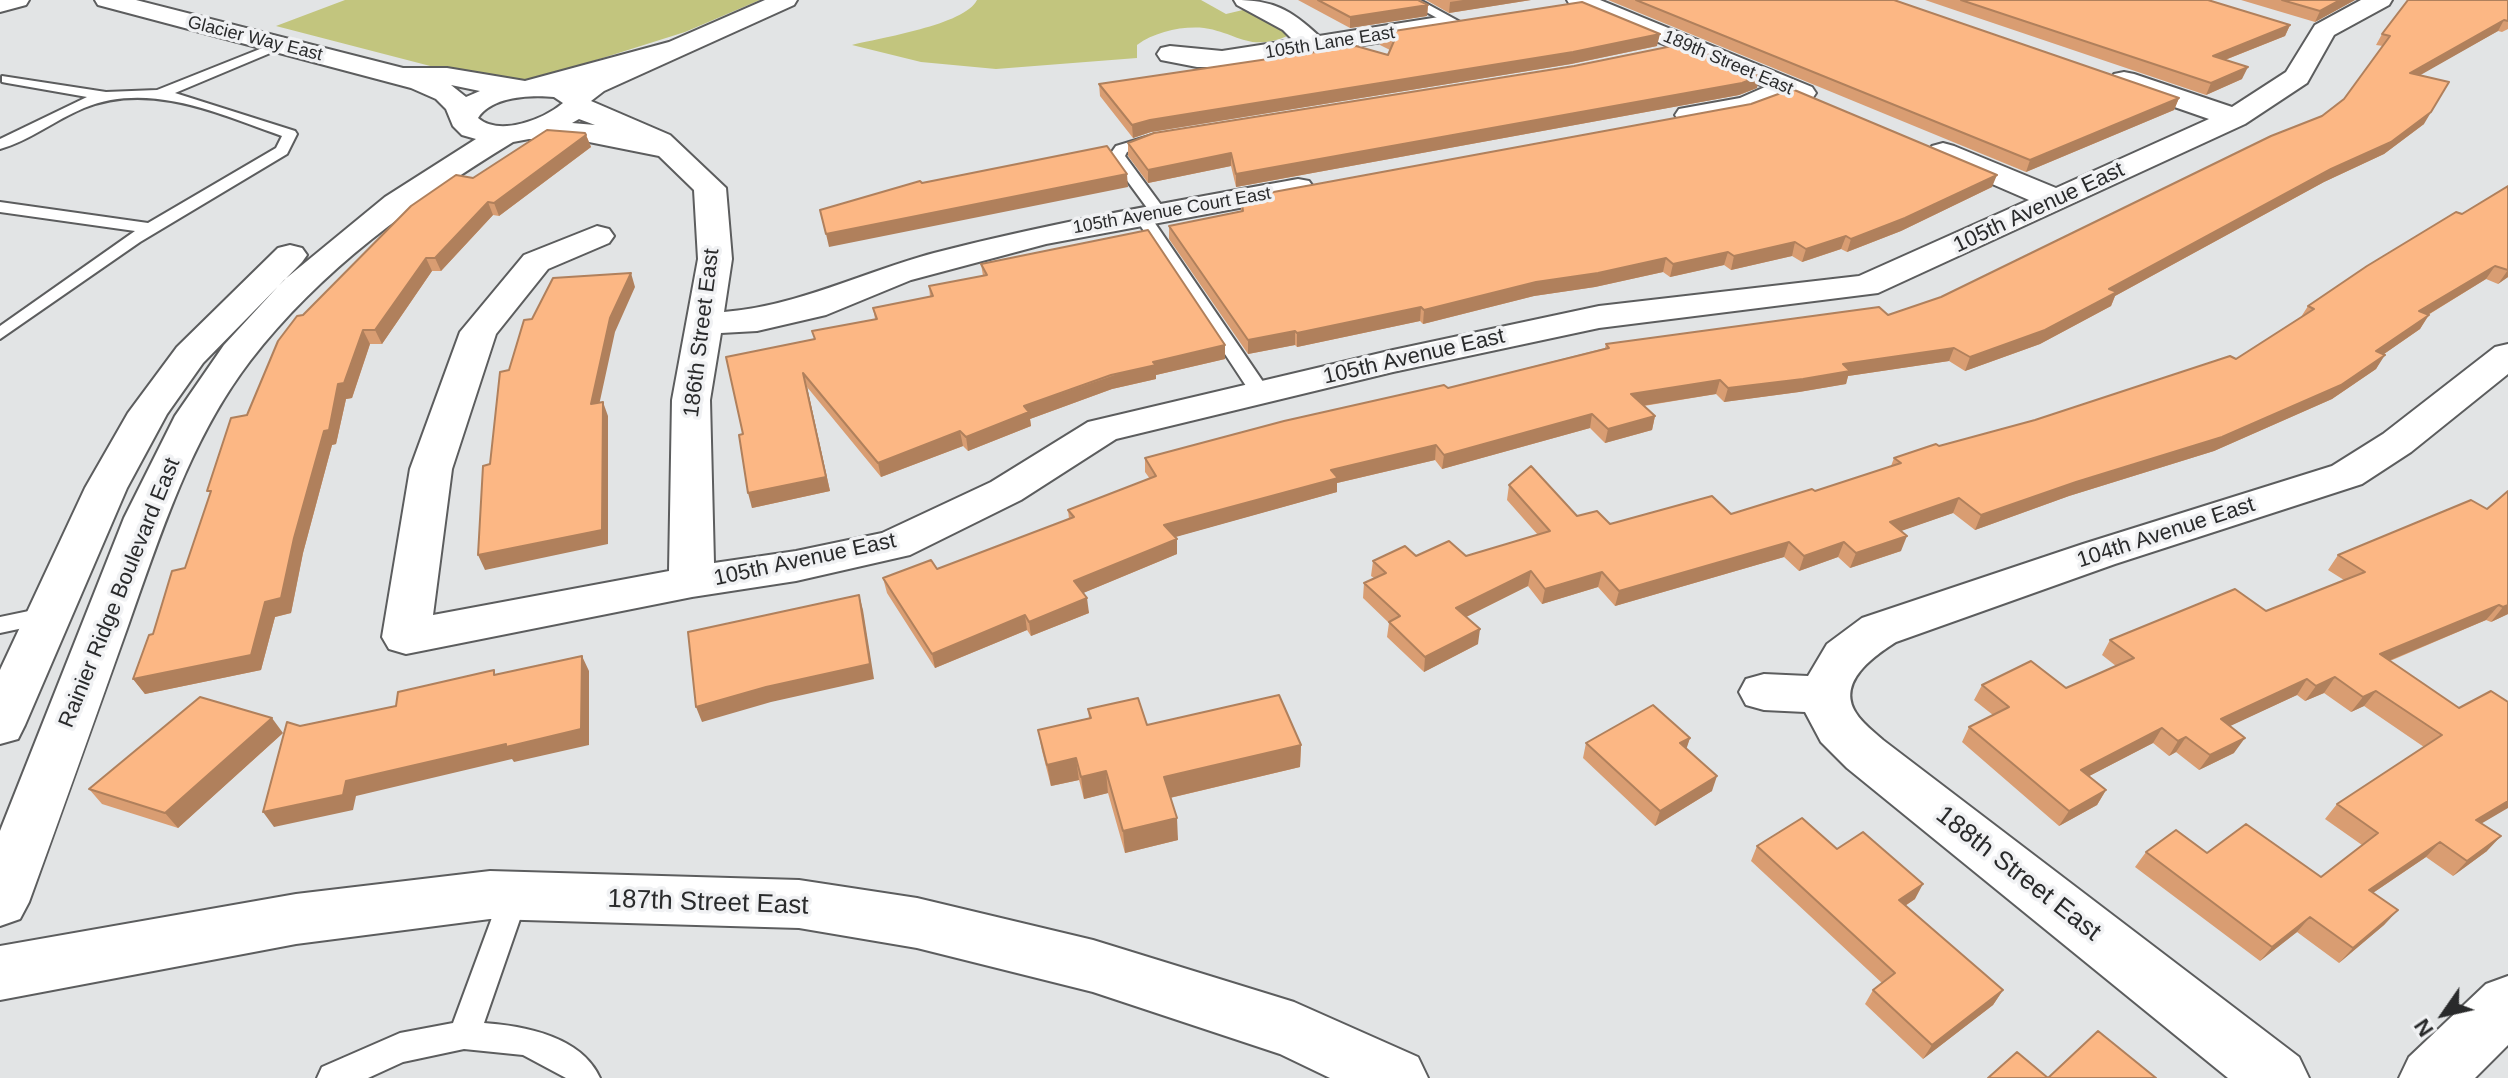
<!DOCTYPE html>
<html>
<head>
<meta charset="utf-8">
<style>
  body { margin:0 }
  #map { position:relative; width:2508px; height:1078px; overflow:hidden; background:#e2e4e5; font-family:Helvetica,sans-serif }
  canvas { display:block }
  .north { position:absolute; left:2404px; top:974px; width:80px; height:80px; -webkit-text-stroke:6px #f0f1f3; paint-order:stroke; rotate:236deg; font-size:22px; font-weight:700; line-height:32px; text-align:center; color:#292a2b }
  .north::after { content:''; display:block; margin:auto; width:28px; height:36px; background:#292a2b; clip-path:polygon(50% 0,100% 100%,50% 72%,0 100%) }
</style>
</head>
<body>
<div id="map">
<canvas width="2508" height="1078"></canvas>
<div class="north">N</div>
</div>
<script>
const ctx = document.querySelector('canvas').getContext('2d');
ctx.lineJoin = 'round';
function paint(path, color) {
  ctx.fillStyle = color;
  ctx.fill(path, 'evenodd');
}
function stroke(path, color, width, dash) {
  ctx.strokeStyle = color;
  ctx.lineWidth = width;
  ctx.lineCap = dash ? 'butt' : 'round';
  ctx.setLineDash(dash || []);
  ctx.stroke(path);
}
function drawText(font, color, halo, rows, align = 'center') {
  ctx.font = font + ' Helvetica,sans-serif';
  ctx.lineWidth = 7;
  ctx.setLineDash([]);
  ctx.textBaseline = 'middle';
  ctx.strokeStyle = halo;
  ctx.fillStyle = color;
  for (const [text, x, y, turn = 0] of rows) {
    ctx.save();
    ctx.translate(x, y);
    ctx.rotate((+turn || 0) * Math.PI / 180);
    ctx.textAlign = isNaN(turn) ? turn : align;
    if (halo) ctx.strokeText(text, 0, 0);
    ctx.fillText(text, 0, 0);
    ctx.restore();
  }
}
paint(new Path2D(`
  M345 0H760L685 32 552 74 511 82 438 68 276 26Z
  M977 0H1201L1226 14 1247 9 1288 30 1290 35C1248 53 1239 33 1204 28 1181 26 1155 32 1137 45V58L996 69 921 62 852 45C879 38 965 25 977 0Z`), '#c2c57e');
const lane = new Path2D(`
  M1404 0H1420L1462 23 1452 26Z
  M275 43 287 46 175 93 295 131 297 134 287 154 140 242 0 339V326L135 231 0 212V202L148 223 276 148 282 136C219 114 150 81 84 108 55 120 29 141 0 149V139L87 97 7 83 2 82V76L106 92 157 90Z
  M1156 134 1163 138 1161 141 1127 152 1125 156 1167 213 1159 218 1153 216 1109 156 1116 146Z
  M1142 211 1148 213 1270 392 1267 396 1260 398 1250 392 1134 216Z
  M48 607 56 609 60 615 56 621 0 633V617Z
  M514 884 524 887 528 896 484 1023C525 1026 581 1036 600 1078H566L523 1055 464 1049 403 1062 368 1078H317L322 1067 400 1033 453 1023 500 896 504 887Z`);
const street = new Path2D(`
  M0 0H29L26 5 0 12Z
  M95 0H136L403 68H447L525 81 669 42 765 0H797L794 5 604 91 591 101 670 135 726 188 732 259 724 312C798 306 863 272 934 253 1054 222 1176 201 1298 179L1309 181 1314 188 1309 195 1298 197 1046 244 911 280 826 315 757 331 721 333 710 400 714 563 796 551 882 533 991 482 1088 422 1393 350 1599 306 1859 276 2029 200 1932 158 1928 152 1932 146 1943 143 1954 146 2056 188 2209 119 2114 86 2110 80 2114 74 2124 72 2134 74 2232 107 2286 72 2315 25 2361 0H2392L2389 5 2334 35 2307 83 2245 124 1878 293 1599 328 1393 372 1116 439 1021 500 910 555 796 581 692 597 406 654 389 649 382 637 410 469 460 332 524 255 597 226 609 229 614 236 609 243 548 269 496 334 452 469 433 615 669 571 672 400 698 259 694 190 659 156 584 141 529 139 513 142C415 202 321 269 250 361 191 438 161 533 129 623 96 716 63 809 29 902L20 919 0 926V831L124 518 175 416 224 345 284 280 385 197 476 139 462 135 453 126 446 109 436 99 411 88 98 5ZM451 85 480 91 466 97ZM554 97 563 103C544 119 500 137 478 118 492 96 531 95 554 97ZM579 119 595 125 572 123Z
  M1234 0C1273 0 1290 9 1319 36L1439 17 1448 20 1452 25 1448 30 1439 33 1222 67H1197L1161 60 1157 54 1161 48 1170 46 1222 51 1293 40 1283 30 1237 5Z
  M1567 0H1600L1812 87 1816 93 1812 99 1802 101 1789 98 1747 113 1689 124 1679 121 1675 115 1679 109 1740 98 1765 87 1570 5Z
  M290 245 302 248 307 255 302 262 203 363 167 414 127 488 25 725 18 739 0 744V670L85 488 128 413 177 347 278 248Z
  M2508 344V374L2411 452 2362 484 2115 564 1896 642C1874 656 1836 682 1856 713 1862 723 1874 732 1883 740L2299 1057 2309 1078H2228L1847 768 1821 742 1805 712 1764 710 1746 705 1739 692 1746 679 1764 674 1808 676 1827 644 1862 618 2083 544 2332 466 2383 434 2495 347Z
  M2508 976V1045L2475 1078H2399L2409 1057 2486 984Z`);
const secondary = new Path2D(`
  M490 871 799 880 917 898 1093 940 1294 1002 1418 1057 1428 1078H1330L1280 1054 1093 992 917 948 799 928 490 919 296 944 0 1000V946L296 894Z`);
stroke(lane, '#5c5d5e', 4);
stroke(street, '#5c5d5e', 4);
stroke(secondary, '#5c5d5e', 4);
paint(lane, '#fff');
paint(street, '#fff');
paint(secondary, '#fff');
paint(new Path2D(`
  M1298 0H1418L1428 5 1427 16 1350 28Z
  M1426 0H1531L1449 13Z
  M1608 0H1894L2179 98 2174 110 2026 172Z
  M1925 0H2208L2290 25 2285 36 2225 60 2242 79 2206 95Z
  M2241 0H2355L2315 22Z
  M2508 0V29L2502 32 2498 31 2419 75 2424 124 2384 154 2324 182 2115 296 2111 306 2040 344 1965 371 1949 361 1848 376 1846 384 1799 392 1724 402 1716 394 1644 406 1655 416 1652 430 1605 443 1590 428 1442 469 1435 460 1337 483V492L1174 537 1177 539V554L1083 593 1089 613 1031 636 1027 630 935 668 887 593 883 578 937 569 1069 519 1068 510 1150 479 1145 472V458L1448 388 1605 348 1606 344 1888 315 1941 297 2322 116 2344 99 2383 46 2376 45 2382 34Z
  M1381 33 1657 46 1571 64 1151 132 1133 138 1100 96 1099 84 1388 55 1390 50 1380 45Z
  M1757 88 1739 95 1236 187 1231 166 1148 183 1128 156V143Z
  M586 135 591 147 499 216 493 215 441 271H432L382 344H370L352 398 346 399 336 444 332 445 303 553 291 613 275 617 261 670 145 694 133 679 153 634 185 568 247 415 303 315 473 178Z
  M2508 186V277L2498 284 2486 279 2428 315 2420 329 2384 354 2376 369 2332 399 2214 451 2069 496 1975 530 1953 513 1900 531 1901 551 1850 568 1838 557 1799 571 1784 557 1615 606 1598 587 1542 604 1528 586 1466 617 1478 644 1424 672 1387 637 1389 623 1363 598 1364 583 1374 578 1371 576 1373 561 1416 556H1466L1538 535 1507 500 1509 485 1577 516 1610 524 1731 514 1815 491 1891 466 1894 458 2035 420 2236 359 2301 317 2308 306Z
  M1992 187 1901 231 1847 252 1841 249 1802 262 1792 256 1731 270 1724 265 1670 277 1663 272 1595 287 1534 296 1423 324 1420 321 1297 347 1295 345 1248 354 1169 239V226L1241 211V198Z
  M981 264 1225 345V359L1156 375V379L1112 389 1030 419 1031 426 968 451 963 446 881 477 807 387 830 491 752 508 743 434 815 339 875 319 873 308 930 297 929 286 983 276Z
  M2508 491V614L2491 622 2486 620 2390 661 2459 708 2487 851 2453 876 2426 857 2373 893 2398 910 2384 925 2339 963 2297 932 2260 961 2135 867 2146 852 2207 853 2321 877 2362 845 2325 819 2337 804 2424 747 2364 706 2351 712 2324 693 2305 701 2297 695 2229 726 2234 753 2199 770 2176 752 2169 756 2153 743 2089 776 2106 790 2097 805 2059 826 1962 742 1969 727 1993 715 1974 700 1982 685 2066 688 2116 666 2102 655 2110 640 2266 611 2344 580 2328 570 2338 555 2487 509Z
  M1088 709 1147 725 1301 745 1300 767 1170 798 1178 840 1125 853 1108 793 1084 799 1079 780 1051 786 1042 751 1038 730 1089 718Z
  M283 733 178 828 102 804 89 789Z
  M1690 738 1686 748 1712 791 1655 826 1583 758 1586 743Z
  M1757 846 1837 849 1915 899 1905 906 2003 990 1993 1005 1923 1059 1865 1004 1873 990 1882 983 1751 861Z`), '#d99d72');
paint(new Path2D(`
  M1463 0H1531L1449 13 1450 2Z
  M2340 0H2355L2315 22 2320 11Z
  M1428 5 1427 16 1350 28V17Z
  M2504 20 2498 31 2403 85 2410 73Z
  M2290 25 2285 36 2207 67 2213 56Z
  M1660 34 1657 46 1571 64 1151 132 1133 138 1132 125 1150 120Z
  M2248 67 2242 79 2206 95 2211 83Z
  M1760 76 1757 88 1739 95 1236 187V174Z
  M2449 82 2424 124 2384 154 2324 182 2115 296 2111 306 2040 344 1965 371 1970 357 2109 289Z
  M2179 98 2174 110 2026 172 2030 160Z
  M586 135 591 147 499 216 494 203Z
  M1231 153V166L1148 183V170Z
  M1127 174 1128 187 829 247 826 234Z
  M1997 175 1992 187 1901 231 1847 252 1851 239Z
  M488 202 493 215 441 271 435 258Z
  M1846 236 1841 249 1802 262 1806 249Z
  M1795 242 1792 256 1731 270 1734 256Z
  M1728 252 1724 265 1670 277 1673 264Z
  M426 258 432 271 382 344 375 330Z
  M1666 258 1663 272 1595 287 1534 296 1423 324 1424 310 1536 282Z
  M2495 266 2486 279 2411 325 2419 311Z
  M2508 270V277L2498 284Z
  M631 273 635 287 615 332 596 419 591 404 610 318Z
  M1421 307 1420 321 1297 347V333Z
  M2429 315 2420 329 2368 365 2376 351Z
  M363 330 370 344 352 398 346 399 336 444 332 445 303 553 291 613 275 617 261 670 145 694 133 679 265 602 294 538 338 384Z
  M1295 331V345L1248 354V340Z
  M1225 345V359L1156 375V379L1112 389 1030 419 1031 426 968 451 966 437 1024 406 1153 362Z
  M1954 348 1949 361 1848 376 1846 384 1799 392 1724 402 1728 388 1843 364Z
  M2385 355 2376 369 2332 399 2214 451 2069 496 1975 530 1981 515Z
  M1720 380 1716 394 1628 408 1631 394Z
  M807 387 830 491 752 508 748 493Z
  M603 402 608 416V544L485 570 478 555Z
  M1592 414 1590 428 1442 469 1444 455Z
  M1655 416 1652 430 1605 443 1608 429Z
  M960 431 963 446 881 477 878 463Z
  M1436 445 1435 460 1337 483V492L1165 540 1164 525 1331 470Z
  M1959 498 1953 513 1884 537 1890 522Z
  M1907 536 1901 551 1850 568 1856 553Z
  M1177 539V554L1076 596 1074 581Z
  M1789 542 1784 557 1615 606 1619 591Z
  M1844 542 1838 557 1799 571 1804 556Z
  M1531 571 1528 586 1454 623 1456 608Z
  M1602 572 1598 587 1542 604 1545 589Z
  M859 595 863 610 874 679 771 702 702 722 696 707Z
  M1087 598 1089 613 1031 636 1029 622Z
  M2499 605 2486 620 2369 669 2380 654Z
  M2508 605V614L2491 622 2503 607Z
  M1025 615 1027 630 935 668 932 654Z
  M1480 629 1478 644 1424 672 1425 657Z
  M582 656 589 671V745L514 762 512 759 356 796 353 810 274 827 263 812Z
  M2335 677 2324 693 2305 701 2316 686Z
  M2307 679 2297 695 2211 735 2221 719Z
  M2376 691 2364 706 2351 712 2363 697Z
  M272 718 283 733 178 828 165 813Z
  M2162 728 2153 743 2072 785 2081 770Z
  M2186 737 2176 752 2169 756 2178 741Z
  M1690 738 1685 753 1680 743Z
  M2245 738 2234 753 2199 770 2210 755Z
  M1301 745 1300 767 1165 799 1164 777Z
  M1076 758 1079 780 1051 786 1047 765Z
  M1106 771 1108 793 1084 799 1081 777Z
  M1717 776 1712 791 1655 826 1660 811Z
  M2106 790 2097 805 2059 826 2069 811Z
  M2508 801V808L2462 835 2476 820Z
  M1177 818 1178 840 1125 853 1123 831Z
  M2501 836 2487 851 2453 876 2467 861Z
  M2440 842 2426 857 2355 905 2369 890Z
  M1923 884 1915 899 1891 915 1899 900Z
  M2398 910 2384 925 2339 963 2353 948Z
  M2310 917 2297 932 2260 961 2272 947Z
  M2003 990 1993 1005 1923 1059 1932 1045Z`), '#b0805c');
const building = new Path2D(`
  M1318 0H1418L1428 5 1350 17Z
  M1636 0H1894L2179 98 2030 160Z
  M1961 0H2208L2290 25 2213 56 2248 67 2211 83Z
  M2282 0H2340L2320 11Z
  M2408 0H2508V21L2504 20 2410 73 2449 82 2431 112 2391 142 2331 169 2109 289 2117 292 2045 330 1970 357 1954 348 1843 364 1850 371 1803 379 1728 388 1720 380 1631 394 1655 416 1608 429 1592 414 1444 455 1436 445 1331 470 1338 478 1164 525 1177 539 1074 581 1087 598 1029 622 1025 615 932 654 883 578 931 560 937 569 1074 517 1068 510 1156 476 1145 458 1284 421 1444 385 1448 388 1609 348 1606 344 1879 307 1888 315 1941 297 2271 136 2322 116 2344 99 2390 36 2382 34Z
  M1582 2 1660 34 1573 52 1150 120 1132 125 1099 84 1356 46 1388 55 1394 41 1381 33Z
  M1682 44 1760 76 1742 83 1236 174 1231 153 1148 170 1128 143 1154 133 1574 66Z
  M1792 89 1997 175 1905 218 1851 239 1846 236 1806 249 1795 242 1734 256 1728 252 1673 264 1666 258 1598 273 1536 282 1424 310 1421 307 1297 333 1295 331 1248 340 1169 226 1243 211 1241 198 1751 104Z
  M547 130 585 133 586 135 494 203 488 202 435 258H426L375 330H363L344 383 338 384 329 430 324 431 294 538 281 598 265 602 251 655 133 679 149 635 153 634 172 571 185 568 211 491H207L231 418 247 415 278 341 297 316 303 315 411 206 456 175 473 178Z
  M1107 146 1127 174 826 234 820 210 920 181 922 183Z
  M2508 186V270L2495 266 2419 311 2429 315 2376 351 2385 355 2341 385 2222 437 2076 482 1981 515 1959 498 1890 522 1907 536 1856 553 1844 542 1804 556 1789 542 1619 591 1602 572 1545 589 1531 571 1456 608 1480 629 1425 657 1389 622 1400 616 1364 583 1386 573 1373 561 1405 546 1416 556 1449 541 1466 556 1550 531 1509 485 1531 466 1577 516 1597 511 1610 524 1712 496 1731 514 1812 489 1815 491 1901 463 1894 458 1936 444 1939 446 2035 420 2230 356 2236 359 2314 309 2308 306 2367 266 2456 212 2462 214Z
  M1148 230 1225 345 1153 362 1156 365 1111 375 1024 406 1029 412 966 437 960 431 878 463 803 373 826 477 748 493 739 435 743 434 726 357 815 339 812 331 877 319 873 308 933 296 929 286 987 275 981 264Z
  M631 273 610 318 591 404 603 402 602 530 478 555 483 466 490 464 500 372 509 370 524 320 532 319 553 278Z
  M2508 491V605L2503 607 2499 605 2380 654 2459 708 2491 691 2508 702V801L2476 820 2501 836 2467 861 2440 842 2369 890 2398 910 2353 948 2310 917 2272 947 2146 852 2176 830 2207 853 2246 824 2321 877 2378 833 2337 804 2442 735 2376 691 2363 697 2335 677 2316 686 2307 679 2221 719 2245 738 2210 755 2186 737 2178 741 2162 728 2081 770 2106 790 2069 811 1969 727 2009 707 1982 685 2031 661 2066 688 2134 658 2110 640 2235 589 2266 611 2365 572 2338 555 2471 500 2487 509Z
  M859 595 870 664 766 687 696 707 688 632Z
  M582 656 581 729 506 747V744L346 781 343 795 263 812 287 722 300 726 396 706 398 692 494 670V675Z
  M1279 695 1301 745 1164 777 1177 818 1123 831 1106 771 1081 777 1076 758 1047 765 1038 730 1091 718 1088 709 1138 698 1147 725Z
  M200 697 272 718 165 813 89 789Z
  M1653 705 1690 738 1680 743 1717 776 1660 811 1586 743Z
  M1802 818 1837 849 1863 832 1923 884 1899 900 2003 990 1932 1045 1873 990 1895 973 1757 846Z
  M2098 1031 2156 1078H2048Z
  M2017 1052 2048 1078H1988Z`);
paint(building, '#fcb784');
stroke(building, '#b0805c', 2);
drawText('18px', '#292a2b', '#f0f1f3', [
  ["Glacier Way East",255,39,14],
  ["105th Lane East",1330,43,-9],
  ["189th Street East",1728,63,23],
  ["105th Avenue Court East",1172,211,-10]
]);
drawText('22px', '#292a2b', '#f0f1f3', [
  ["105th Avenue East",2039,208,-25],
  ["186th Street East",702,333,-83],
  ["105th Avenue East",1414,357,-13],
  ["104th Avenue East",2166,533,-18],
  ["105th Avenue East",805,560,-12],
  ["Rainier Ridge Boulevard East",120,593,-68]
]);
drawText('26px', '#292a2b', '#f0f1f3', [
  ["188th Street East",2018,874,38],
  ["187th Street East",708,903,2]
]);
</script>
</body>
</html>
